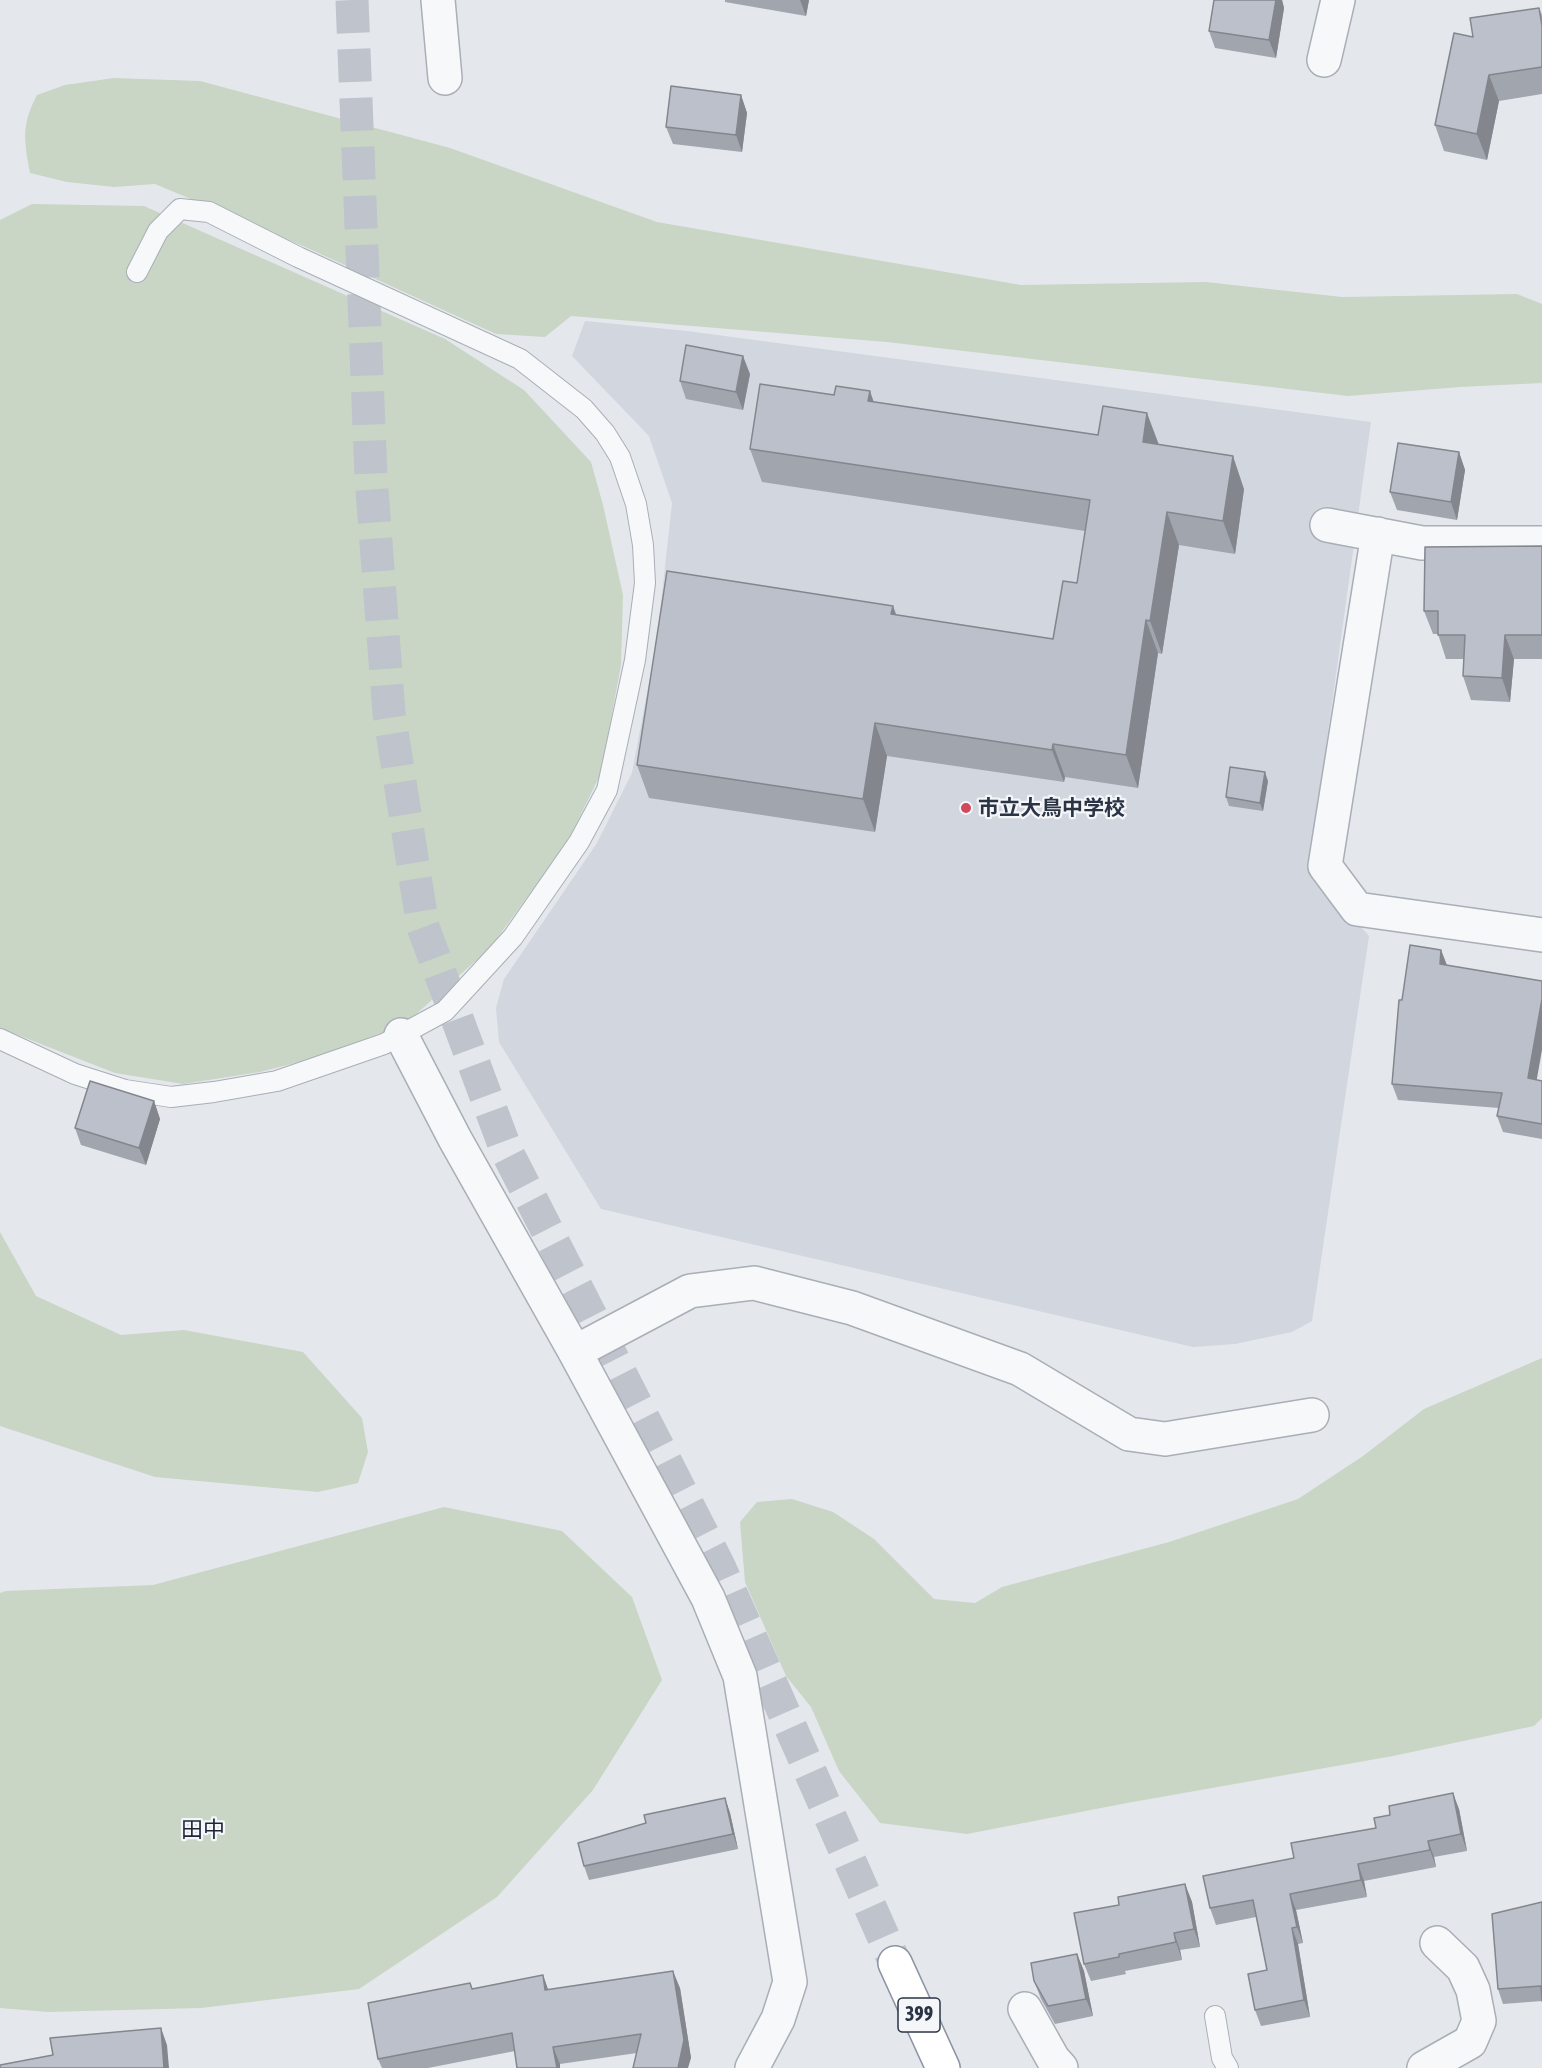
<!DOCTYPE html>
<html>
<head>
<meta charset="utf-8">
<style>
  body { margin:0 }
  canvas { display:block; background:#e4e7ec }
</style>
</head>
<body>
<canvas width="1542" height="2068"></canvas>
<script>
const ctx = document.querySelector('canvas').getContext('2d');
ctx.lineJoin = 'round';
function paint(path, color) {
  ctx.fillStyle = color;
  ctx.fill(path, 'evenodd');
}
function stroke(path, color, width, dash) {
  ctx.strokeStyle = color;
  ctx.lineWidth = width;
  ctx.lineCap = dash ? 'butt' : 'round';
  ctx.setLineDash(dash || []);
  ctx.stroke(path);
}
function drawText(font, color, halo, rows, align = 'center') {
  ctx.font = font + ' "Asap Condensed","Noto Sans JP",sans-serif';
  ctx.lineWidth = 4.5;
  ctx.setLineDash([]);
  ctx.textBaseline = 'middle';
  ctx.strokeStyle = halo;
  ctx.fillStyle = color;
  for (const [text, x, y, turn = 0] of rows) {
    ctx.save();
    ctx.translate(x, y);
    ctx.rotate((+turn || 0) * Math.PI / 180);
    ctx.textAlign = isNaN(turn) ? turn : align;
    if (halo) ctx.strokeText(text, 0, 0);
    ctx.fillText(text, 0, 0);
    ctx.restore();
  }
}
paint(new Path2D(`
  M585 321 687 331 1371 422 1309 869 1369 936 1312 1321 1292 1332 1235 1344 1193 1347 601 1209 499 1042 496 1008 504 979 597 843 632 773 657 640 672 503 649 436 572 356Z`), '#d2d6de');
paint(new Path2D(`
  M114 78 200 81 450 148 657 222 1021 285 1206 282 1342 297 1517 294 1542 304V383L1460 387 1348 396 887 342 571 316 545 337 496 334 303 246 155 184 114 187 67 182 30 173C24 141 21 125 37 95L65 85Z
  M32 204 144 206 445 339 524 390 591 462 603 505 623 595 621 665 601 773 567 843 490 948 405 1024 318 1057 260 1072 183 1084 115 1073 0 1028V220Z
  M0 1232 36 1296 121 1335 184 1330 303 1352 362 1418 368 1452 358 1483 318 1492 155 1477 0 1426Z
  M1542 1358V1718L1534 1726 1393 1756 1127 1803 967 1834 880 1823 839 1771 811 1707 786 1676 745 1582 740 1522 757 1502 792 1499 833 1512 874 1539 934 1599 975 1603 1002 1587 1169 1542 1298 1499 1363 1456 1424 1409Z
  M444 1507 562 1531 632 1597 662 1680 593 1790 497 1897 359 1989 201 2008 48 2012 0 2008V1593L6 1591 153 1585Z`), '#c9d6c5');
stroke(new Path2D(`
  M352 0 371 477 389 713 423 927 506 1150 719 1566 895 1963`), '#bfc3cb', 33, [33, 16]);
const lane = new Path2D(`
  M0 1039 75 1074 125 1090 171 1097 214 1092 277 1081 384 1044 445 1011 513 937 579 842 607 790 635 660 645 583 643 545 636 504 620 457 605 433 584 409 520 359 298 257 209 212 180 209 158 231 137 272
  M1215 2016 1222 2058 1228 2068`);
const street = new Path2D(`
  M438 0 445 78
  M1324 60 1338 0
  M1327 525 1422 543H1542
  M1378 534 1325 866 1357 909 1542 935
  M401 1035 455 1139 575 1352 708 1598 740 1676 790 1982 778 2019 752 2068
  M575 1352 690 1291 754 1283 852 1308 1020 1369 1129 1434 1165 1439 1312 1415
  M1025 2009 1053 2059 1061 2068
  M1424 2068 1470 2042 1479 2021 1473 1990 1463 1968 1437 1943`);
const highway = new Path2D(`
  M895 1963 943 2068`);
stroke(lane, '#a9aeb7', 22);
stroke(street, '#a9aeb7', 36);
stroke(highway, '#8b94a3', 36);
stroke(lane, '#f7f8fa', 20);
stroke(street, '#f7f8fa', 33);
stroke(highway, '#fff', 33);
paint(new Path2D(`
  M725 0H809L806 16 725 2Z
  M1214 0H1282L1284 8 1276 58 1215 48 1209 31Z
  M1539 8 1542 15V94L1499 101 1487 160 1444 151 1435 125 1473 37Z
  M741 95 747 113 742 152 673 144 666 127Z
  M750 374 743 410 686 399 680 381Z
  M874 402 1159 445 1244 489 1235 554 1179 545 1162 654 1158 653 1138 788 1065 777 1064 782 887 756 875 832 649 798 637 765 896 615 1053 639 1077 583 1085 531 762 482 750 449Z
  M1459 452 1465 470 1457 520 1397 510 1390 492Z
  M1542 546V659H1514L1510 702 1471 700 1463 676 1464 659H1446L1438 634H1433L1424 611Z
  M1268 781 1263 811 1229 806 1226 797Z
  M1441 950 1447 965 1537 1080 1542 1081V1139L1503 1132 1497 1116 1499 1108 1398 1100 1392 1084 1402 1000Z
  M154 1101 160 1119 146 1165 81 1145 75 1128Z
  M725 1798 730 1813 738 1849 589 1880 584 1866 646 1823Z
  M1459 1809 1467 1851 1434 1857 1436 1867 1364 1881 1367 1897 1296 1910 1303 1943 1298 1944 1310 2017 1261 2026 1255 2010 1267 1970 1256 1917 1216 1925 1210 1908 1294 1858 1376 1828Z
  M1185 1884 1192 1902 1200 1947 1180 1950 1182 1960 1125 1971 1126 1974 1091 1981 1084 1964 1119 1905Z
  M1542 1902V2001L1503 2004 1498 1989Z
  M1077 1954 1084 1971 1093 2016 1055 2024 1041 1999 1034 1981Z
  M543 1975 548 1990 680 1988 691 2058 637 2053 560 2064V2068H517L515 2051 428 2068H382L378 2059 473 1989Z`), '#a1a5ae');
paint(new Path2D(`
  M800 0H809L806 16Z
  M1276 0H1282L1284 8 1276 58 1269 40Z
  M1489 75 1499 101 1487 160 1477 134Z
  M741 95 747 113 742 152 736 135Z
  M743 356 750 374 743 410 736 392Z
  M870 391 881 423 868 401Z
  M1147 413 1159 445 1143 442Z
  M1459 452 1465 470 1457 520 1451 502Z
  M1233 456 1244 489 1235 554 1223 521Z
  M1167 512 1179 545 1162 654 1150 621Z
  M893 606 905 638 891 614Z
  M1146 620 1158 653 1138 788 1126 755Z
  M1505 635 1514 659 1510 702 1502 678Z
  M875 723 887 756 875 832 863 799Z
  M1053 744 1065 777 1064 782 1052 750Z
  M1265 772 1268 781 1263 811 1260 803Z
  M1441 950 1447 966 1440 964Z
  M1542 999V1050L1534 1095 1528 1078Z
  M154 1101 160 1119 146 1165 139 1148Z
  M1453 1793 1459 1809 1467 1851 1461 1834Z
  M725 1798 730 1813 738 1849 733 1834Z
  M1428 1841 1434 1857 1436 1867 1430 1850Z
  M1358 1864 1364 1881 1367 1897 1361 1880Z
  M1185 1884 1192 1902 1200 1947 1194 1929Z
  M1290 1894 1296 1910 1303 1943 1297 1927Z
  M1292 1928 1298 1944 1310 2017 1304 2000Z
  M1174 1933 1180 1950 1182 1960 1176 1942Z
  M1077 1954 1084 1971 1093 2016 1086 1999Z
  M673 1971 680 1988 691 2058 688 2068H678Z
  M543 1975 549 1992 545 1990Z
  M161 2028 167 2045 169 2068H164Z
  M553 2047 560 2064V2068H557Z`), '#83868d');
const building = new Path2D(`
  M1214 0H1276L1269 40 1209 31Z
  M1539 8 1542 26V67L1489 75 1477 134 1435 125 1454 33 1473 37 1470 18Z
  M671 86 741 95 736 135 666 127Z
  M686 345 743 356 736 392 680 381Z
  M760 384 834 395 836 386 870 391 868 401 1098 435 1103 406 1147 413 1143 442 1233 456 1223 521 1167 512 1150 621 1146 620 1126 755 1053 744 1052 750 875 723 863 799 637 765 667 571 893 606 891 614 1053 639 1063 581 1077 583 1090 500 750 449Z
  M1398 443 1459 452 1451 502 1390 492Z
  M1542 546V635H1505L1502 678 1463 676 1465 635H1438V611H1424L1425 547Z
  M1230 767 1265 772 1260 803 1226 797Z
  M1410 945 1441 950 1440 964 1542 981V999L1528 1078 1542 1081V1124L1497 1116 1502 1093 1392 1084 1399 1000H1402Z
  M90 1081 154 1101 139 1148 75 1128Z
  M1453 1793 1461 1834 1428 1841 1430 1850 1358 1864 1361 1880 1290 1894 1297 1927 1292 1928 1304 2000 1255 2010 1248 1974 1267 1970 1253 1900 1210 1908 1203 1876 1294 1858 1291 1843 1376 1828 1374 1818 1390 1815 1389 1806Z
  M725 1798 733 1834 584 1866 578 1843 646 1823 644 1815Z
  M1185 1884 1194 1929 1174 1933 1176 1942 1119 1954V1957L1084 1964 1074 1913 1119 1905 1118 1897Z
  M1542 1902V2001L1541 1986 1498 1989 1492 1914Z
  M1077 1954 1086 1999 1048 2006 1034 1981 1031 1963Z
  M673 1971 684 2040 678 2068H633L641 2034 553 2047 557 2068H517L512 2033 378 2059 368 2003 470 1983 472 1989 543 1975 545 1990Z
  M161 2028 164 2068H0V2065L53 2055 50 2038Z`);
paint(building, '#bbc0ca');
stroke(building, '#83868d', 1.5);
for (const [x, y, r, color] of [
  [966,808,6,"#d1495b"]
]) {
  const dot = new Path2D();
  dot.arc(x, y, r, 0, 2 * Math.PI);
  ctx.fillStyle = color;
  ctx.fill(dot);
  stroke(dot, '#f4f6f9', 2);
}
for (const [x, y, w] of [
  [919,2015,42]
]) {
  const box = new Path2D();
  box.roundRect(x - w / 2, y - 17, w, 34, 4.5);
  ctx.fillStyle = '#f4f6f9';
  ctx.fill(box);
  stroke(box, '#2b3445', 1.5);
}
drawText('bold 20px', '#2b3445', null, [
  ["399",919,2015]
]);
drawText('bold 21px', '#2b3445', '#f4f6f9', [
  ["市立大鳥中学校",978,808]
], 'left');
drawText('22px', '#1d2536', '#f4f6f9', [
  ["田中",203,1830]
]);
</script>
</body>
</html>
